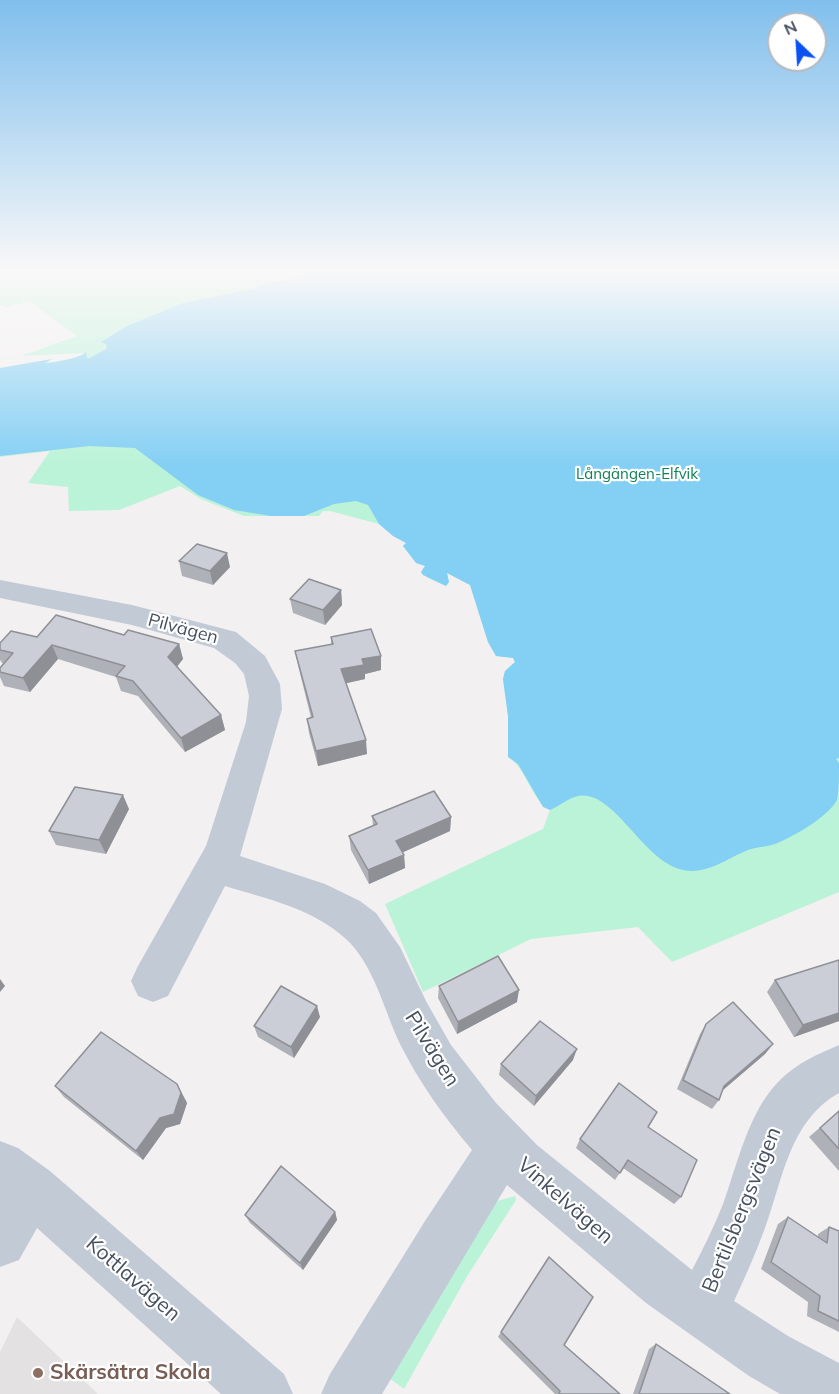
<!DOCTYPE html>
<html>
<head>
<meta charset="utf-8">
<style>
  body { margin:0 }
  #map { position:relative; width:839px; height:1394px; overflow:hidden; background:#f2f0f0; font-family:Mulish,sans-serif }
  canvas { display:block }
  .north { position:absolute; left:767px; top:12px; width:60px; height:60px; box-sizing:border-box; background:#fff; border:2px solid #b5b9bf; border-radius:50%; rotate:335deg; font-size:16px; font-weight:700; line-height:24px; text-align:center; color:#46505f }
  .north::after { content:''; display:block; margin:auto; width:21px; height:27px; background:#0a52f2; clip-path:polygon(50% 0,100% 100%,50% 72%,0 100%) }
</style>
</head>
<body>
<div id="map">
<canvas width="839" height="1394"></canvas>
<div class="north">N</div>
</div>
<script>
const ctx = document.querySelector('canvas').getContext('2d');
ctx.lineJoin = 'round';
function paint(path, color) {
  ctx.fillStyle = color;
  ctx.fill(path, 'evenodd');
}
function stroke(path, color, width, dash) {
  ctx.strokeStyle = color;
  ctx.lineWidth = width;
  ctx.lineCap = dash ? 'butt' : 'round';
  ctx.setLineDash(dash || []);
  ctx.stroke(path);
}
function drawText(font, color, halo, rows, align = 'center') {
  ctx.font = font + ' Mulish,sans-serif';
  ctx.lineWidth = 4.5;
  ctx.setLineDash([]);
  ctx.textBaseline = 'middle';
  ctx.strokeStyle = halo;
  ctx.fillStyle = color;
  for (const [text, x, y, turn = 0] of rows) {
    ctx.save();
    ctx.translate(x, y);
    ctx.rotate((+turn || 0) * Math.PI / 180);
    ctx.textAlign = isNaN(turn) ? turn : align;
    if (halo) ctx.strokeText(text, 0, 0);
    ctx.fillText(text, 0, 0);
    ctx.restore();
  }
}
paint(new Path2D(`
  M17 1317 98 1394H0V1352Z`), '#e4e1e2');
paint(new Path2D(`
  M0 270H839V892L672 962 638 927 531 939 423 992 385 904 543 829 550 810C530 799 528 770 508 757V716L503 679 505 671 515 662 513 658 496 656 488 642 470 585 447 573 449 582 446 586 428 578 421 572 425 566C416 560 410 556 403 546L406 543 393 536 379 524 330 511H323L319 516H244L201 499 180 486 119 510 69 511 68 487 28 483 50 451 0 457V368L52 359 45 363 82 357 84 353 21 356 77 336 29 301 6 308 0 305Z
  M515 1196 516 1200 466 1278 404 1389 385 1375 494 1202Z`), '#bbf3d8');
paint(new Path2D(`
  M839 270V758L836 759 839 763C839 774 839 791 837 800 828 817 793 837 775 844 766 847 756 847 748 850 727 858 708 875 683 870 642 861 614 789 578 796 568 798 560 806 550 810L543 807 518 764 508 757V716L503 679 505 671 515 662 513 658 496 656 488 642 470 585 447 573 449 582 446 586 423 575 421 572 425 566 416 563 403 546 406 543 393 536 379 524 368 505 356 501 334 504 304 516H271L234 510 198 495 135 448 89 446 0 456V368L52 359 45 363C53 363 81 358 86 352L87 358H90L106 349 107 345 101 342 127 326 183 303 248 290 272 282 292 280 312 271Z`), '#84cff4');
paint(new Path2D(`
  M0 580 132 605 236 632 265 656 280 684 282 709 240 856 325 884 360 901 376 913 400 947 427 1003 451 1045 496 1103 537 1145 692 1270C703 1249 714 1227 723 1204 738 1163 748 1112 780 1080 797 1063 818 1054 839 1045V1093C789 1121 783 1180 765 1228 756 1253 745 1277 734 1301L788 1336 839 1363V1394H780L749 1376 646 1303 507 1185 382 1394H321L330 1374 425 1221 472 1150C444 1117 419 1082 400 1044 384 1010 374 965 346 939 312 908 267 899 225 886L168 996 153 1002 138 996 131 981 138 966 206 846 246 722 249 696 244 674 235 663 214 648 132 625 0 598Z
  M0 1141 18 1148 50 1171 284 1374 293 1394H221L37 1228 19 1260 0 1267Z`), '#c2cad6');
paint(new Path2D(`
  M179 561 230 567 213 585 182 576Z
  M341 590 342 605 325 625 293 613 290 599Z
  M124 635 179 644 183 659 177 666 221 715 225 730 185 752 138 696 121 691 116 677 58 659 30 692 4 686 0 677V668L4 664 2 663 0 660V643L37 637Z
  M331 637 381 670 365 674V679L346 683 367 754 318 766 309 733 307 719 311 718 298 665 295 651 331 644Z
  M129 809 106 854 56 845 49 831Z
  M372 816 451 817 450 831 403 852 404 855 405 868 369 884 351 850 349 836 373 826Z
  M775 980 839 1021 794 1037 767 992Z
  M439 986 517 1002 457 1034 438 998Z
  M320 1017 294 1058 258 1037 254 1026Z
  M706 1024 773 1044 765 1054 722 1091 719 1100 712 1109 677 1089 700 1034Z
  M573 1060 534 1106 499 1075 501 1064Z
  M177 1084 187 1103 180 1124 166 1128 143 1160 64 1097 55 1086Z
  M839 1111V1171L809 1137Z
  M648 1127 681 1197 674 1204 623 1168 615 1180 576 1148 580 1139Z
  M335 1212 337 1220 303 1270 250 1223 245 1215Z
  M788 1217 818 1237V1234L829 1227 839 1231V1332L807 1316 808 1302 761 1269 778 1224Z
  M501 1332 564 1345 620 1394H555L498 1337Z
  M656 1344 730 1394H633L649 1349Z`), '#afb1b8');
paint(new Path2D(`
  M227 553 230 567 213 585 210 571Z
  M341 590 342 605 325 625 323 610Z
  M179 644 183 659 173 672 168 657Z
  M52 645 58 659 30 692 23 678Z
  M381 656V670L365 674V679L343 684 341 669 362 659Z
  M221 715 225 730 185 752 181 738Z
  M366 740 367 754 318 766 316 751Z
  M123 795 129 809 106 854 99 840Z
  M451 817 450 831 397 855 396 841Z
  M404 855 405 868 369 884 368 870Z
  M0 979 5 986 0 992Z
  M519 990 517 1002 457 1034 458 1022Z
  M317 1006 320 1017 294 1058 291 1047Z
  M839 1013V1021L794 1037 803 1025Z
  M773 1044 765 1054 717 1095 724 1086Z
  M577 1049 573 1060 534 1106 536 1096Z
  M177 1084 187 1103 180 1124 166 1128 143 1160 136 1151 160 1118Z
  M335 1212 337 1220 303 1270 300 1263Z`), '#8e9096');
const building = new Path2D(`
  M197 544 227 553 210 571 179 561Z
  M309 579 341 590 323 610 290 599Z
  M56 615 124 635 128 630 179 644 168 657 221 715 181 738 133 681 116 676 125 666 52 645 23 678 0 672V668L13 653 0 650V643L11 631 37 637Z
  M371 629 381 656 362 659 364 665 341 669 366 740 316 751 307 719 313 717 295 651 333 644 331 637Z
  M75 787 123 795 99 840 49 831Z
  M434 791 451 817 396 841 404 855 368 870 349 836 377 824 372 816Z
  M498 956 519 990 458 1022 439 986Z
  M839 960V1013L803 1025 775 980Z
  M281 986 317 1006 291 1047 254 1026Z
  M733 1002 773 1044 724 1086 719 1100 683 1080 706 1024Z
  M540 1021 577 1049 536 1096 501 1064Z
  M101 1032 177 1084 181 1093 174 1114 160 1118 136 1151 55 1086Z
  M619 1083 657 1112 648 1127 697 1160 681 1197 628 1160 620 1173 580 1139Z
  M839 1111V1149L820 1128Z
  M281 1166 335 1212 300 1263 245 1215Z
  M788 1217 827 1243 829 1227 839 1231V1321L818 1311 820 1296 771 1262Z
  M549 1257 593 1297 564 1345 620 1394H559L560 1391 501 1332Z
  M656 1344 730 1394H639Z`);
paint(building, '#cbced6');
stroke(building, '#8e9096', 1.5);
const sky = ctx.createLinearGradient(0, 0, 0, 466);
sky.addColorStop(0, '#80bfed');
sky.addColorStop(0.58, '#f9f8f8');
sky.addColorStop(1, '#f9f8f800');
ctx.fillStyle = sky;
ctx.fillRect(0, 0, 839, 466);
for (const [x, y, r, color] of [
  [38,1373,6,"#8d6e63"]
]) {
  const dot = new Path2D();
  dot.arc(x, y, r, 0, 2 * Math.PI);
  ctx.fillStyle = color;
  ctx.fill(dot);
  stroke(dot, '#fff', 2);
}
drawText('15px', '#0f8257', '#fff', [
  ["Långängen-Elfvik",637,474]
]);
drawText('18px', '#46505f', '#fff', [
  ["Pilvägen",183,629,15]
]);
drawText('21px', '#46505f', '#fff', [
  ["Pilvägen",432,1049,58],
  ["Vinkelvägen",565,1201,41],
  ["Bertilsbergsvägen",742,1210,-68],
  ["Kottlavägen",133,1279,41]
]);
drawText('bold 21px', '#785e54', '#fff', [
  ["Skärsätra Skola",50,1373]
], 'left');
</script>
</body>
</html>
